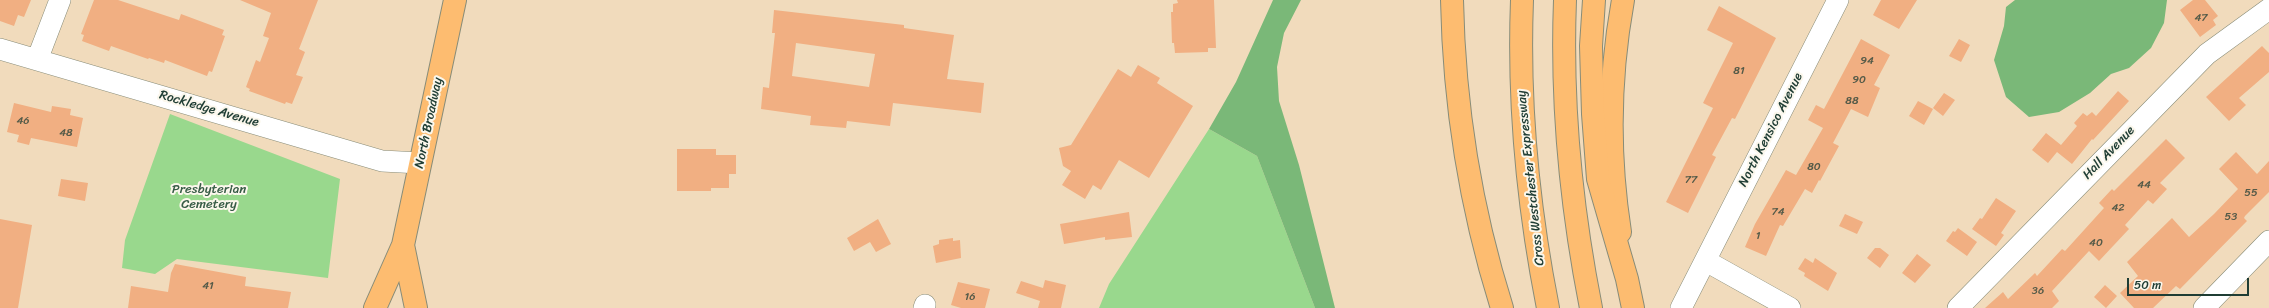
<!DOCTYPE html>
<html>
<head>
<meta charset="utf-8">
<style>
  body { margin:0 }
  #map { position:relative; width:2269px; height:308px; overflow:hidden; background:#f1dbbc; font-family:Sriracha,sans-serif }
  canvas { display:block }
  .scale { position:absolute; left:2127px; top:278px; width:122px; height:18px; box-sizing:border-box; border:2px solid #1f3d34; border-top:0; padding-left:5px; font-size:12px; line-height:14px; white-space:nowrap; color:#1f3d34; -webkit-text-stroke:3px #fbf7ec; paint-order:stroke }
</style>
</head>
<body>
<div id="map">
<canvas width="2269" height="308"></canvas>
<div class="scale">50 m</div>
</div>
<script>
const ctx = document.querySelector('canvas').getContext('2d');
ctx.lineJoin = 'round';
function paint(path, color) {
  ctx.fillStyle = color;
  ctx.fill(path, 'evenodd');
}
function stroke(path, color, width, dash) {
  ctx.strokeStyle = color;
  ctx.lineWidth = width;
  ctx.lineCap = dash ? 'butt' : 'round';
  ctx.setLineDash(dash || []);
  ctx.stroke(path);
}
function drawText(font, color, halo, rows, align = 'center') {
  ctx.font = font + ' Sriracha,sans-serif';
  ctx.lineWidth = 4;
  ctx.setLineDash([]);
  ctx.textBaseline = 'middle';
  ctx.strokeStyle = halo;
  ctx.fillStyle = color;
  for (const [text, x, y, turn = 0] of rows) {
    ctx.save();
    ctx.translate(x, y);
    ctx.rotate((+turn || 0) * Math.PI / 180);
    ctx.textAlign = isNaN(turn) ? turn : align;
    if (halo) ctx.strokeText(text, 0, 0);
    ctx.fillText(text, 0, 0);
    ctx.restore();
  }
}
paint(new Path2D(`
  M170 114 340 179 328 278 177 259 155 274 122 268 125 240Z
  M1209 129 1257 156 1315 308H1099L1109 284Z`), '#99d88d');
paint(new Path2D(`
  M1273 0H1301L1284 33 1277 67 1279 101 1299 165 1335 308H1315L1257 156 1209 129 1236 82Z
  M2015 0H2167L2164 23 2151 48 2129 68 2111 74 2090 93 2059 112 2029 117 2006 97 1994 60 2004 26 2006 7Z`), '#7ab878');
paint(new Path2D(`
  M0 0H31L24 17 18 15 14 26 0 21Z
  M94 0H118L179 20 181 14 224 30 222 35 225 36 212 72 209 71 207 76 165 60 164 63 149 58 148 59 111 46 109 51 82 41 84 35 81 34Z
  M240 0H318L299 49 305 52 296 75 303 77 292 104 286 102 285 104 249 91 250 89 246 87 256 60 260 62 269 38 263 36 271 13Z
  M1177 0H1214L1216 48H1208V52L1175 53 1174 43H1172L1171 12H1173V4L1178 3Z
  M1881 0H1917L1899 29 1873 15Z
  M2193 0H2205L2218 16 2213 20 2216 25 2200 37 2180 10Z
  M1719 6 1776 38 1735 119 1732 118 1712 155 1716 157 1688 213 1666 202 1713 108 1703 103 1733 43 1707 30Z
  M774 10 904 25V28L954 35 947 79 984 83 981 113 893 103 890 126 847 121 846 128 810 125 811 116 761 109 763 87 769 88 775 33H772ZM796 43 875 54 869 87 792 76Z
  M1861 39 1890 55 1874 85 1880 88 1868 117 1851 109 1833 143 1839 146 1820 181 1819 180 1812 193 1805 189 1783 226 1780 225 1766 256 1745 247 1755 224 1786 170 1796 175 1823 128 1808 120 1816 105 1824 109Z
  M1959 39 1970 45 1961 62 1949 56Z
  M2262 46 2269 53V72L2239 98 2246 105 2229 121 2206 97Z
  M1138 65 1160 78 1157 83 1193 106 1149 178 1119 160 1101 190 1093 185 1085 199 1062 185 1071 171 1063 166 1059 148 1071 145 1118 69 1131 77Z
  M2118 91 2129 101 2093 140 2092 139 2072 164 2057 152 2048 163 2032 150 2046 133 2061 145 2077 126 2074 123 2083 113 2087 116 2092 112 2096 116Z
  M1944 93 1955 100 1943 116 1933 108Z
  M1918 101 1933 109 1924 125 1909 116Z
  M14 103 51 112 52 106 71 109 70 115 83 118 77 147 31 138 29 145 17 142 19 135 7 132Z
  M2166 139 2185 158 2160 183 2167 189 2153 204 2148 200 2125 225 2129 229 2099 261 2089 251 2052 291 2059 301 2052 308H1985L2003 292 2008 299 2035 273 2037 276 2062 249 2065 251 2104 208 2099 203 2112 189 2114 191Z
  M677 149H716V155H736V174H729V188H711V191H677Z
  M2236 152 2257 174 2269 161V192L2245 216 2244 218 2247 221 2180 289 2176 286 2153 308H2134L2120 293 2138 276 2127 262 2172 218 2189 237 2214 214 2238 189 2219 169Z
  M61 179 88 183 85 201 58 196Z
  M1996 198 2016 211 2001 233 2004 235 1996 246 1972 229 1980 218 1982 219Z
  M1129 212 1132 237 1105 240V237L1064 244 1060 224Z
  M1845 214 1863 222 1857 234 1839 226Z
  M0 219 32 225 18 308H0Z
  M878 219 891 244 876 252 870 242 854 251 847 238Z
  M1958 228 1977 242 1967 256 1946 241 1953 231 1955 232Z
  M953 238V241L960 240 961 258 936 263 933 246 939 244V240Z
  M1875 248H1880L1889 255 1880 268 1867 258Z
  M1917 254 1931 265 1915 283 1902 273Z
  M1805 258 1813 263 1815 258 1837 273 1828 291 1804 276 1805 273 1798 269Z
  M175 264 246 277 245 286 291 292 288 308H128L131 286 168 292 171 273Z
  M1045 280 1066 285 1061 308H1038L1040 301 1016 293 1021 281 1043 288Z
  M958 282 990 289 985 308H961L951 305Z
  M2105 285 2117 296 2106 308 2094 297Z`), '#f1af82');
const minor = new Path2D(`
  M0 49 382 161 420 163
  M37 60 60 0
  M1706 261 1790 308
  M924 308 925 305
  M1681 308 1838 0
  M1958 308 2207 54 2269 9
  M2204 308 2269 241`);
const major = new Path2D(`
  M1452 0C1454 103 1471 210 1502 308
  M1620 232C1608 155 1609 77 1623 0
  M403 245 416 308
  M375 308 403 245 455 0`);
const highway = new Path2D(`
  M1522 0C1518 103 1528 207 1548 308
  M1565 0C1561 103 1571 207 1591 308
  M1594 0 1591 46 1593 114 1598 179 1627 279 1633 308`);
stroke(minor, '#888c78', 22);
stroke(major, '#888c78', 24);
stroke(highway, '#888c78', 24);
stroke(minor, '#fff', 21);
stroke(major, '#fdbc70', 22);
stroke(highway, '#fdbc70', 22);
drawText('11px', '#545a48', null, [
  ["47",2201,18],
  ["94",1867,61],
  ["81",1739,71],
  ["90",1859,80],
  ["88",1852,101],
  ["46",23,121],
  ["48",66,133],
  ["80",1814,167],
  ["77",1691,180],
  ["44",2144,185],
  ["55",2251,193],
  ["42",2118,208],
  ["74",1778,212],
  ["53",2231,217],
  ["1",1758,236],
  ["40",2096,243],
  ["41",208,286],
  ["36",2038,291],
  ["16",970,297]
]);
drawText('13px', '#1f3d34', '#fbf7ec', [
  ["Rockledge Avenue",209,109,16],
  ["North Broadway",429,123,-78],
  ["North Kensico Avenue",1771,130,-63],
  ["Hall Avenue",2109,153,-46],
  ["Cross Westchester Expressway",1531,178,-96]
]);
drawText('13px', '#375c46', '#fbf7ec', [
  ["Presbyterian",209,190],
  ["Cemetery",209,205]
]);
</script>
</body>
</html>
